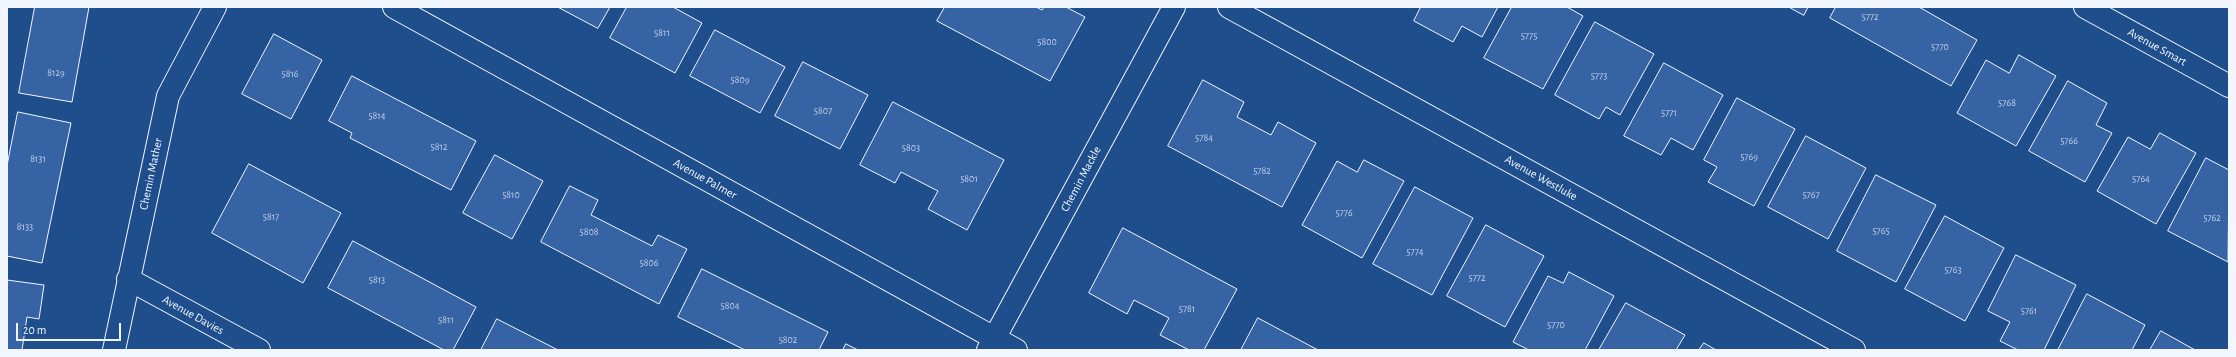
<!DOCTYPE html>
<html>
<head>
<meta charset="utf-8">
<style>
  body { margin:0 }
  #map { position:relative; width:2236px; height:357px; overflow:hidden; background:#1f4e8c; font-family:"Alegreya Sans",sans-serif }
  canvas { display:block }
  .frame { position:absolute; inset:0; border:8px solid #f2f6ff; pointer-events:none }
  .scale { position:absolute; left:16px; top:323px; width:105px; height:18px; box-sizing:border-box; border:2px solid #f2f6ff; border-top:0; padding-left:5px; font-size:12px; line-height:14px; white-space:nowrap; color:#f2f6ff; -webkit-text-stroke:3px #1f4e8c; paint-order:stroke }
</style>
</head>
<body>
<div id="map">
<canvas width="2236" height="357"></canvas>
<div class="frame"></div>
<div class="scale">20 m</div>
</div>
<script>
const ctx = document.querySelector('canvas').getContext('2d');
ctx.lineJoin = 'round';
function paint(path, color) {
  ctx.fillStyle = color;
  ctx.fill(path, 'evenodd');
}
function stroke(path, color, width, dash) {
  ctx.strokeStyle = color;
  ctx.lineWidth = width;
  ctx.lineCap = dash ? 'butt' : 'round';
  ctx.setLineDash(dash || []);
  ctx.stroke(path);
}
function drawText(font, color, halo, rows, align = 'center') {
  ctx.font = font + ' "Alegreya Sans",sans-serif';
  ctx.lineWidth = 3;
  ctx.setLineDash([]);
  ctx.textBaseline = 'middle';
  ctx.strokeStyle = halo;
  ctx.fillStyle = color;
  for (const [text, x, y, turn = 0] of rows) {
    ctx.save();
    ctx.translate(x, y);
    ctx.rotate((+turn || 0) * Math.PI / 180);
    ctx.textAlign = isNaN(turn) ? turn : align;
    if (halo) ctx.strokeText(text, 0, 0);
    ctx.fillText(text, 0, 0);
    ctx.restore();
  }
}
const building = new Path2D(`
  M35 7H89L72 102 19 93Z
  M558 7H610L598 28Z
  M627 7H673L702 23 675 73 610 38Z
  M945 7H1036L1042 10 1044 7H1066L1085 17 1050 81 937 21Z
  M1421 7H1498L1482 37 1462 26 1453 42 1414 21Z
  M1512 7H1567L1583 16 1543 89 1484 58Z
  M1789 7H1808L1804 15Z
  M1836 7H1919L1977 40 1951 86 1830 18Z
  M1595 22 1654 54 1620 115 1606 107 1599 119 1555 95Z
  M715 30 785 67 760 113 690 76Z
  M274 34 322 60 291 119 242 94Z
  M2019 55 2056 76 2016 146 1957 113 1986 60 2009 73Z
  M803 62 868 95 840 149 775 116Z
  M1664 63 1723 95 1693 150 1671 138 1661 155 1624 136Z
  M352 76 476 141 451 190 350 138 352 133 329 121Z
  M1203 80 1244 102 1237 117 1271 135 1278 122 1316 143 1282 207 1168 146Z
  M2068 81 2107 103 2096 125 2112 133 2085 182 2029 151Z
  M1737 98 1795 129 1754 206 1708 182 1717 167 1704 160Z
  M893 102 1004 160 967 230 928 209 938 191 901 172 895 183 860 165Z
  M18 112 71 123 42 263 7 256V166Z
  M2160 133 2196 153 2156 224 2097 191 2128 137 2150 149Z
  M1806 136 1866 168 1828 239 1768 207Z
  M495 155 543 181 512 239 463 213Z
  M2206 158 2229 170 2228 262 2168 231Z
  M1364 160 1404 181 1362 258 1302 225 1337 161 1357 172Z
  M249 164 341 213 303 283 212 233Z
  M1876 175 1936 205 1896 282 1837 251Z
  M570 186 598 200 591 215 652 246 658 235 687 249 659 304 541 242Z
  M1415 187 1473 218 1432 295 1373 264Z
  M1945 216 2004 248 1965 321 1905 289Z
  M1486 225 1544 256 1505 327 1447 296Z
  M1123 228 1237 289 1204 350H1189L1160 335 1169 318 1134 300 1127 314 1089 293Z
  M353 241 476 307 453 350H444L328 288Z
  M2016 255 2076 285 2044 350H2018L2000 341 2010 322 1988 311Z
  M702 269 828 332 819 350H745L678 317Z
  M1569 272 1614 296 1585 350H1529L1513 342 1548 276 1563 283Z
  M7 280 44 285 39 319 27 317 22 350H7Z
  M2087 294 2145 325 2132 350H2058Z
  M1626 303 1685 335 1676 350H1599Z
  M1258 318 1318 350H1241Z
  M497 319 558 350H481Z
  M2161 331 2195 350H2150Z
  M1704 343 1716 350H1699Z
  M846 344 858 350H843Z`);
paint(building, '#3563a3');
stroke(building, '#f2f6ff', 1);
const minor = new Path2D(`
  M394 7 1016 350
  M1229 7 1854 350
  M2085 7 2229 86
  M128 279 259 350
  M114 350 168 96 215 7
  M988 350 1174 7`);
stroke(minor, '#f2f6ff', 24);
stroke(minor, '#1f4e8c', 22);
drawText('10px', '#c3d1e8', null, [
  ["5772",1870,17],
  ["5811",662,33],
  ["5775",1529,36],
  ["5800",1047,42],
  ["5770",1940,47],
  ["8129",56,73],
  ["5816",290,74],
  ["5773",1599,76],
  ["5809",740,80],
  ["5768",2007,103],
  ["5807",823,111],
  ["5771",1669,113],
  ["5814",377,116],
  ["5784",1204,138],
  ["5766",2069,141],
  ["5812",439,147],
  ["5803",911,148],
  ["5769",1749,157],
  ["8131",38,159],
  ["5782",1262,171],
  ["5801",969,179],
  ["5764",2141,179],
  ["5810",511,195],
  ["5767",1811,195],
  ["5776",1344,213],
  ["5817",271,217],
  ["5762",2212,218],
  ["8133",25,227],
  ["5765",1881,231],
  ["5808",589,232],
  ["5774",1415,252],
  ["5806",649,263],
  ["5763",1953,270],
  ["5772",1477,278],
  ["5813",377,280],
  ["5804",730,306],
  ["5781",1187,309],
  ["5761",2029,311],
  ["5811",446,320],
  ["5770",1556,325],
  ["5802",788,340]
]);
drawText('12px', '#f2f6ff', '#1f4e8c', [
  ["Avenue Smart",2157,47,29],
  ["Chemin Mather",151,174,-78],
  ["Avenue Westluke",1541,178,29],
  ["Avenue Palmer",705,179,29],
  ["Chemin Mackle",1081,179,-62],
  ["Avenue Davies",193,315,29]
]);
</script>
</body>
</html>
